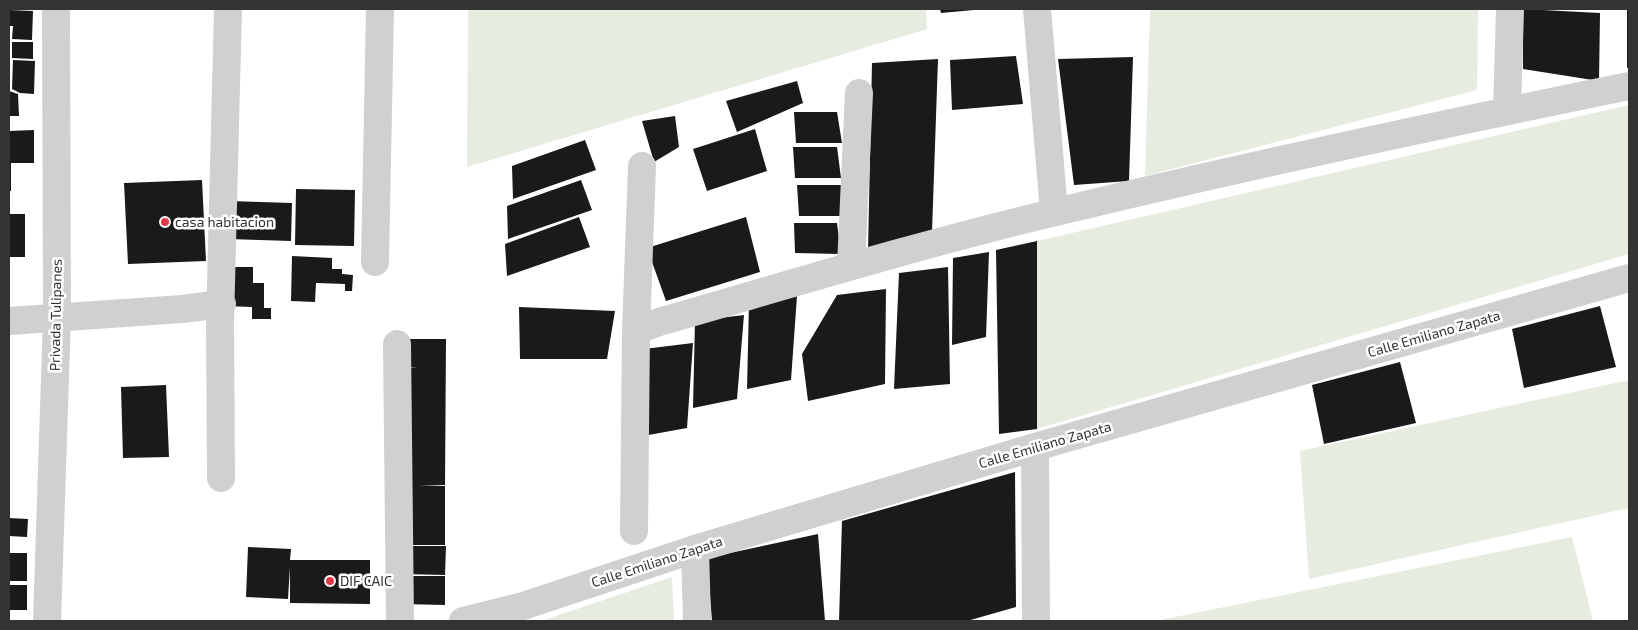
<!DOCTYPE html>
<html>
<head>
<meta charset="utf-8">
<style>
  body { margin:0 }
  #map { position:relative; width:1638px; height:630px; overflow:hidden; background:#fff; font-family:"Exo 2",sans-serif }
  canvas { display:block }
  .frame { position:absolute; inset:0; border:10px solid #333; pointer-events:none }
</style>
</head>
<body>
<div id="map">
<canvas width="1638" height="630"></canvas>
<div class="frame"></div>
</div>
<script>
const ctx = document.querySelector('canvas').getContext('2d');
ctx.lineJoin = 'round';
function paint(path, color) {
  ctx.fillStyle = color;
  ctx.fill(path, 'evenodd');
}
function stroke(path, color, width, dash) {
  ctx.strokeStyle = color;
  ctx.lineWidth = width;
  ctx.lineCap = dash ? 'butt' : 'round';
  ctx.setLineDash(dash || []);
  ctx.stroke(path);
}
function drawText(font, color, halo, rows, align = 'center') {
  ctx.font = font + ' "Exo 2",sans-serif';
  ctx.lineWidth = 5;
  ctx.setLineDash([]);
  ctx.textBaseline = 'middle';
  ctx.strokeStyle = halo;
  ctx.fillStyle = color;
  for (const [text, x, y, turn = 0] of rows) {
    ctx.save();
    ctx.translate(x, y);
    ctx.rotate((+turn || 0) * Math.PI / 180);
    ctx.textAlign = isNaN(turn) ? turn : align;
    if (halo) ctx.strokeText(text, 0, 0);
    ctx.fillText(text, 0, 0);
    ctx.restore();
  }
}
paint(new Path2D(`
  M468 9H926L927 29 467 167Z
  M1150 9H1478L1477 90 1145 176Z
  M1629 105V254L1037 429V241Z
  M1629 380V508L1309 579 1300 451Z
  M1572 537 1593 621H1155Z
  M672 577 674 621H541Z`), '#e6ecdf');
paint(new Path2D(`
  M940 9H974V10L941 13Z
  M1523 9 1600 13 1599 81 1523 69Z
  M1627 9H1629V67L1627 68Z
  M9 10 33 11 32 40 12 39 13 26H9Z
  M12 42H33V59L12 58Z
  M1016 56 1023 104 952 110 950 60Z
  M1133 57 1129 181 1074 185 1058 59Z
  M938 59 932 232 868 250 872 63Z
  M13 60 35 61 34 94 20 93 12 89Z
  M797 81 803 103 737 132 726 101Z
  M9 91 18 94 19 116H9Z
  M794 112H837L842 143H796Z
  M675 116 679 147 654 162 642 121Z
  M755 129 767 171 707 191 693 149Z
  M34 130V163H11V191H9V131Z
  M585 140 596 170 513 199 512 166Z
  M793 147H837L841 178H795Z
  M202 180 206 261 128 264 124 183Z
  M581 180 592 210 508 239 507 206Z
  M797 185H841L845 216H799Z
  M296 189 355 190 354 246 295 245Z
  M229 201 292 203 291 241 228 239Z
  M9 214H25V257H9Z
  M579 217 590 247 507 276 505 244Z
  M746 217 760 272 666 301 647 248Z
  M794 223H837L841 254 795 253Z
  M1037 241V429L999 434 996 250Z
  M989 252 986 337 952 345 953 258Z
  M292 256 332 258V269H342V274L353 275 352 291H345V284L316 283 315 302 291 301Z
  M226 267H253V283H264V308H271V319H252V307L226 306Z
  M948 267 950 384 894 389 899 273Z
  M886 289 885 384 808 401 802 354 837 295Z
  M797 296 791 380 747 389 749 302Z
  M1600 306 1616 367 1524 388 1512 329Z
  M519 307 615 311 607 359H520Z
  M744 315 737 399 693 408 695 321Z
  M402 339H446L445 485 419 486H445V545H401L402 368H418L403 367Z
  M693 343 687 428 643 436 644 349Z
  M1400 362 1416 423 1324 444 1312 385Z
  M166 385 169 457 123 458 121 387Z
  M1015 472 1016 607 967 621H839L842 521Z
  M9 518 28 519 27 537 9 536Z
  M818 534 825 621H712L707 558Z
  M402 546H446L445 575 402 574Z
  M248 547 291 549 290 560H370V604L290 603V567L288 599 246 597Z
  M9 553H27V581H9Z
  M401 576H445V605L401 604Z
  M9 585H27V610H9Z`), '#1a1a1a');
stroke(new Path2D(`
  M1037 9 1054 212
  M1507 111 1510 9
  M642 166 636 331 659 322C791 284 922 244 1056 212 1246 166 1438 125 1629 86
  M375 262 380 9
  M851 266 859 93
  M9 321 182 309 222 304
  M397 344 400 621
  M1035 447 1036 621
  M221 478 220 323 228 9
  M634 531 636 331
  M695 549 697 621
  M47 621 57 317 56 9
  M463 621 523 606 695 549 1035 447 1629 278`), '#d0d0d0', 28);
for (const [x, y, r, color] of [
  [165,222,5,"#e63946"],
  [330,581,5,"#e63946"]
]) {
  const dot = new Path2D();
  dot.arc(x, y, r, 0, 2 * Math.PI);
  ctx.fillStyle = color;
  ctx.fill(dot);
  stroke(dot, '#fff', 2);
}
drawText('14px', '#333', '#fff', [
  ["casa habitacion",175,222],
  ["DIF CAIC",340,581]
], 'left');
drawText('14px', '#333', '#fff', [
  ["Privada Tulipanes",56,315,-89],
  ["Calle Emiliano Zapata",1434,334,-16],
  ["Calle Emiliano Zapata",1045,445,-16],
  ["Calle Emiliano Zapata",657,562,-18]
]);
</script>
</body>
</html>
